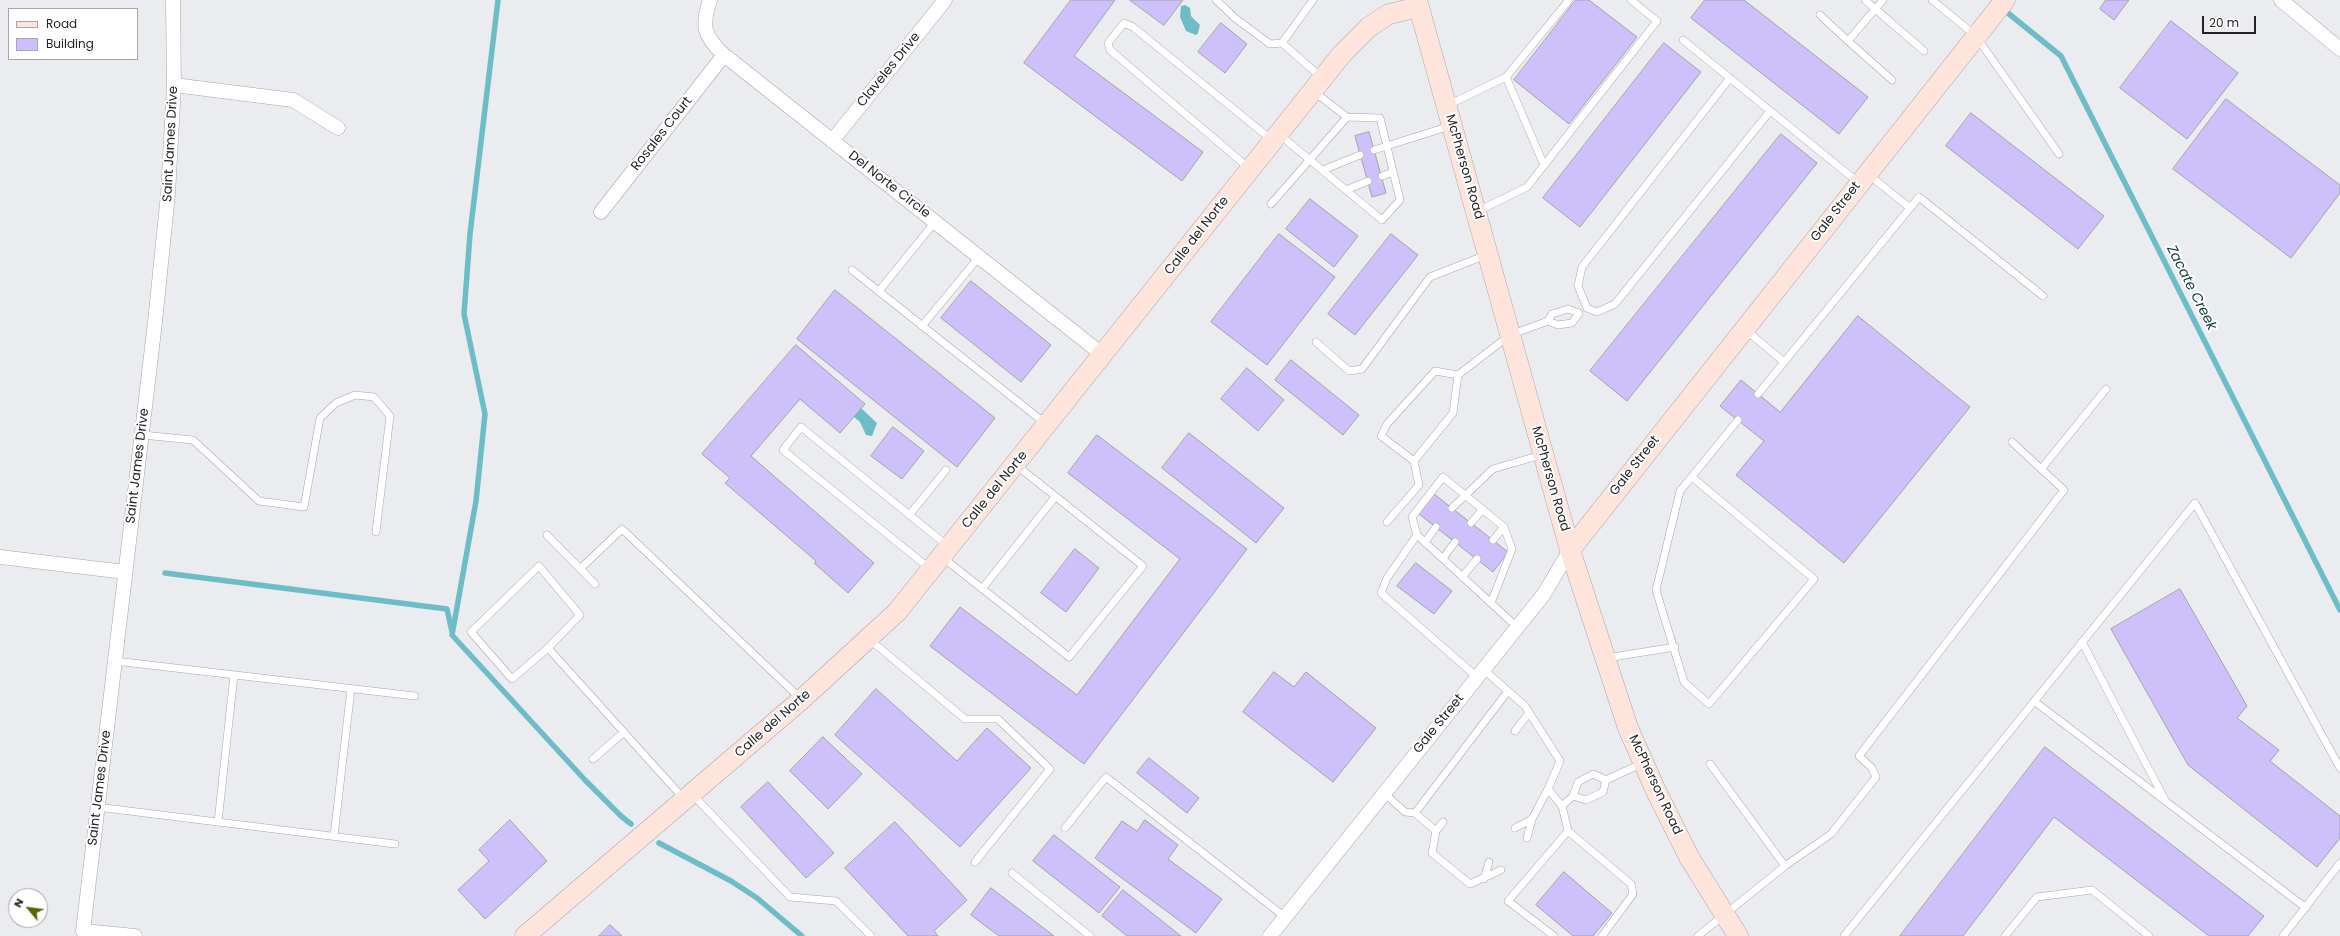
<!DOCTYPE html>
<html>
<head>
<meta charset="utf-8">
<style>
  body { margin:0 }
  #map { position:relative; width:2340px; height:936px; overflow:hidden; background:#eaecef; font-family:Poppins,sans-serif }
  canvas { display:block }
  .legend { position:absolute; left:8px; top:8px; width:130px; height:52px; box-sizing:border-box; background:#fff; border:1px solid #a7a7a8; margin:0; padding:5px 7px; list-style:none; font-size:12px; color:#242426 }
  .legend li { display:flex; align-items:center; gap:8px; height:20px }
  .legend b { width:20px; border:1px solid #a7a7a8 }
  .north { position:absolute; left:8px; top:888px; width:40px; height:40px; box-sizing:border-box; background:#fff; border:1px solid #a7a7a8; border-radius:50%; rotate:299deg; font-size:11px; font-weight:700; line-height:16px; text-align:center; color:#242426 }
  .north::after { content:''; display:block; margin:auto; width:14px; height:18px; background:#5d6402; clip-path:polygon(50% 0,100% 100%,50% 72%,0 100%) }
  .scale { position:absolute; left:2202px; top:16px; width:54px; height:18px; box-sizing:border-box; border:2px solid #242426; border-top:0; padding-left:5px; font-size:12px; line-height:14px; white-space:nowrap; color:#242426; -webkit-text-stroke:3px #fff; paint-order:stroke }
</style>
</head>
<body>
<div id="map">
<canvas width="2340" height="936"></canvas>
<ul class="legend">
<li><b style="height:5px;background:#fee4da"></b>Road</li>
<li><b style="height:11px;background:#cec1fb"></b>Building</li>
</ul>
<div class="north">N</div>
<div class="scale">20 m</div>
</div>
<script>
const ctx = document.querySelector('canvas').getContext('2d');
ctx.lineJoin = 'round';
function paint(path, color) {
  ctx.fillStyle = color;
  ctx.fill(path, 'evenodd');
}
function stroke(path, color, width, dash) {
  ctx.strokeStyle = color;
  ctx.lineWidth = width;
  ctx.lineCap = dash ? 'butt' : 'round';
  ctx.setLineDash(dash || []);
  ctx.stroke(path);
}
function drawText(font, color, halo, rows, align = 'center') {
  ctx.font = font + ' Poppins,sans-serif';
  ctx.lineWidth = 4;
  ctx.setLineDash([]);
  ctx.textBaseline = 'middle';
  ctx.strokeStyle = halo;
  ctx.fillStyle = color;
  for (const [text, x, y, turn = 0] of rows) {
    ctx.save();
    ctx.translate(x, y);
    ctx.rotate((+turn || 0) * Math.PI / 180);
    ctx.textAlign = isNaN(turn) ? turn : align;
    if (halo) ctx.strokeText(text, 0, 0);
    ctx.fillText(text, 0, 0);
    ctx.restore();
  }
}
paint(new Path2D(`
  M1185 5 1190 8 1191 16 1200 25 1198 33 1196 35 1186 31 1180 17 1181 6Z
  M861 408 877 423 872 436 866 435 860 422 854 417V411Z`), '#6dbdc9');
stroke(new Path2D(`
  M498 0 470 234 464 314 485 414 476 501 452 635 585 780 621 816 631 824
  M2003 9 2061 56 2340 610
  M165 573 447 609 452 632
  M659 843 731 881 757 898 802 936`), '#6dbdc9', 5.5);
const building = new Path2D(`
  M1071 0H1115L1074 56 1203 152 1182 181 1024 63Z
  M1130 0H1183L1164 25Z
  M1576 0H1589L1637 37 1569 124 1514 80Z
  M1705 0H1744L1868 97 1839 134 1691 18Z
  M2106 0H2129L2114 20 2100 9Z
  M2171 21 2238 73 2187 139 2120 88Z
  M1221 23 1247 44 1225 73 1198 52Z
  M1664 43 1701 72 1580 227 1543 198Z
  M2226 99 2340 185V193L2291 258 2173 169Z
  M1971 113 2104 216 2078 249 1946 146Z
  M1369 132 1386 193 1372 197 1355 136Z
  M1781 134 1817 163 1627 401 1590 371Z
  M1310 199 1358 236 1334 267 1286 229Z
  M1279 234 1335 277 1267 365 1211 322Z
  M1391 234 1418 255 1355 335 1328 314Z
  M971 281 1051 345 1021 382 941 318Z
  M835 290 995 418 957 467 797 339Z
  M1858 316 1970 407 1844 563 1736 475 1764 441 1720 406 1741 380 1780 412Z
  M796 345 865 404 840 433 800 399 751 456 874 563 848 593 814 563 816 561 725 483 730 478 702 454Z
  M1291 360 1359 415 1343 435 1275 380Z
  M1247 368 1284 400 1258 431 1221 399Z
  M893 427 924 451 902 479 871 456Z
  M1189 433 1284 508 1256 543 1162 468Z
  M1097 435 1247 549 1084 764 930 646 960 607 1077 695 1180 559 1068 473Z
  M1434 494 1508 552 1493 572 1419 514Z
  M1075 549 1099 568 1066 612 1041 593Z
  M1416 563 1452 591 1434 614 1397 586Z
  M2180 589 2247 706 2237 718 2279 750 2270 761 2340 816V838L2317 867 2188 765 2111 629Z
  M1274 672 1294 687 1306 672 1376 728 1333 782 1243 712Z
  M876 689 957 761 987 728 1031 768 960 847 835 735Z
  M823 737 862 774 828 809 790 771Z
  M2045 747 2264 916 2248 936H2209L2054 817 1963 936H1900Z
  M1149 758 1199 798 1187 813 1137 773Z
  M768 782 834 853 806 878 741 807Z
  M510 820 547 861 485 919 458 890 489 861 479 850Z
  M1145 820 1178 845 1168 859 1222 899 1196 933 1095 858 1122 821 1137 831Z
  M895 822 967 900 934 931 938 936H908L845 868Z
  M1054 835 1120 887 1099 913 1033 861Z
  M1564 872 1612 913 1593 936H1573L1536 905Z
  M991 888 1054 936H999L971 915Z
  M1123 890 1181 936H1127L1102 916Z
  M610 925 622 936H599Z`);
paint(building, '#cec1fb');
stroke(building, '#a3a2a6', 1);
const lane = new Path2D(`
  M1216 0 1235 18 1270 44 1282 43
  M1313 0 1282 43 1322 78
  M1865 0 1924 51
  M1932 0 1975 35 2059 154
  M1820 15 1848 41 1883 0
  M1683 40 1859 183
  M1848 41 1892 80
  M1730 78 1582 267 1578 286 1587 308 1597 312 1615 304 1770 111
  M1313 91 1347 117
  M1448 105 1506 77
  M1374 150 1450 126
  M1544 165 1506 77 1569 0
  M1250 169 1110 50 1108 43 1124 23 1133 27 1273 141
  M1323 170 1360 155
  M1868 174 1910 208
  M1382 176 1393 172
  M1346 190 1368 181
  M1271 204 1347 117 1380 118 1400 200 1382 220 1280 135
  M1476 212 1527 187 1657 21 1631 0
  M852 270 1046 424
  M879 291 935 222
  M1568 309 1579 313 1572 323 1558 325 1548 321 1552 314Z
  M922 326 979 257
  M1746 330 1784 362
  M1316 342 1349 371 1362 369 1430 277 1486 255
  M1458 375 1435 371 1387 424 1381 436 1414 461 1453 413 1458 375 1510 335 1548 321
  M1758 394 1919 197 2043 296
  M142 435 193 440 259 501 304 507 320 418 336 403 355 395 374 397 390 416 376 532
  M2042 468 2106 389
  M1692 477 1814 579 1709 704 1684 682 1656 590 1680 491 1738 420
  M1452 508 1493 469 1541 455
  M909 515 946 470
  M1387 522 1419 485 1414 461
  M1471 523 1483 509
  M547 535 595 584
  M1417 535 1412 517 1443 477 1504 527 1512 549 1491 603
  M1493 540 1504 527
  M1425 542 1436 527
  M942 557 1069 657 1143 566 1016 465
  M1443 558 1455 542
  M929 568 783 450 801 427 949 547
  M580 569 622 529 801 699
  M1462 577 1477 559
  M982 589 1055 497
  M869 639 965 719H998L1050 769 975 862
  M2082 642 2165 800
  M548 648 512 679 471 632 539 566 580 615 548 648 684 799
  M1606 658 1675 647
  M115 661 415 696
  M1483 669 1525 706 1560 761 1548 789 1562 806
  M1477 677 1381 593 1387 578 1417 535 1517 627
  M2034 701 2306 908
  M1515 731 1529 713
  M593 759 624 732
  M1593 774 1606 780 1603 792 1586 800 1573 796 1578 782Z
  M1606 780 1643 763
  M1384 793 1405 812 1415 813 1508 691
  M693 795 790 897 836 901 871 936
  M1573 796 1562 806 1568 831 1631 884 1633 894 1602 936
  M97 807 395 844
  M1415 813 1436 831
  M218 822 234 675
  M1443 822 1436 831 1432 853 1470 884 1501 870
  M1065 828 1106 777 1285 917
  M1515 828 1532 819
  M334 836 351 689
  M1527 838 1532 819 1548 789
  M1785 866 1831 834 1876 777 1872 768 1859 756 2064 490 2012 442
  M1012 873 1090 936
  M1484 879 1489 862
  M1554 936 1508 901 1568 831
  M1698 936 1785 866 1710 764
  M1844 936 2195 503 2340 768
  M2005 936 2037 897 2092 890 2149 936
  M2283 936 2340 863`);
const street = new Path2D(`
  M710 0C701 27 704 36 724 55L1103 355
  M2281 0 2340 49
  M174 85 293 100 338 128
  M832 141 945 0
  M601 212 724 55
  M0 557 125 572
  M135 936 83 931 155 322 168 194 174 85 173 0
  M1270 936 1544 594 1570 550`);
const secondary = new Path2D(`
  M1417 0 1570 550 1628 728 1656 791 1689 857 1738 936
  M1570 550 2005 0
  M525 936 801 700 897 612 1342 54 1369 27 1389 14 1419 7`);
stroke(lane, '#a5a7aa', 8);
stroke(street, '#a5a7aa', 15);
stroke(secondary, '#a5a7aa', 21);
stroke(lane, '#fff', 7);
stroke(street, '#fff', 14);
stroke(secondary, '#fee4da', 20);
drawText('13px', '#242426', '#fff', [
  ["Claveles Drive",889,70,-51],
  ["Rosales Court",662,134,-52],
  ["Saint James Drive",171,144,-87],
  ["McPherson Road",1464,167,74],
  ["Del Norte Circle",889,185,38],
  ["Gale Street",1836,212,-52],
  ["Calle del Norte",1197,236,-52],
  ["Saint James Drive",138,466,-83],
  ["Gale Street",1635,466,-52],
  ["McPherson Road",1550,479,74],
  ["Calle del Norte",995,490,-51],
  ["Calle del Norte",773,724,-41],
  ["Gale Street",1439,724,-51],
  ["McPherson Road",1655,785,65],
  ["Saint James Drive",100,788,-83]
]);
drawText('italic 14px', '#143b41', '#fff', [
  ["Zacate Creek",2191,288,63]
]);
</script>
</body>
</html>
